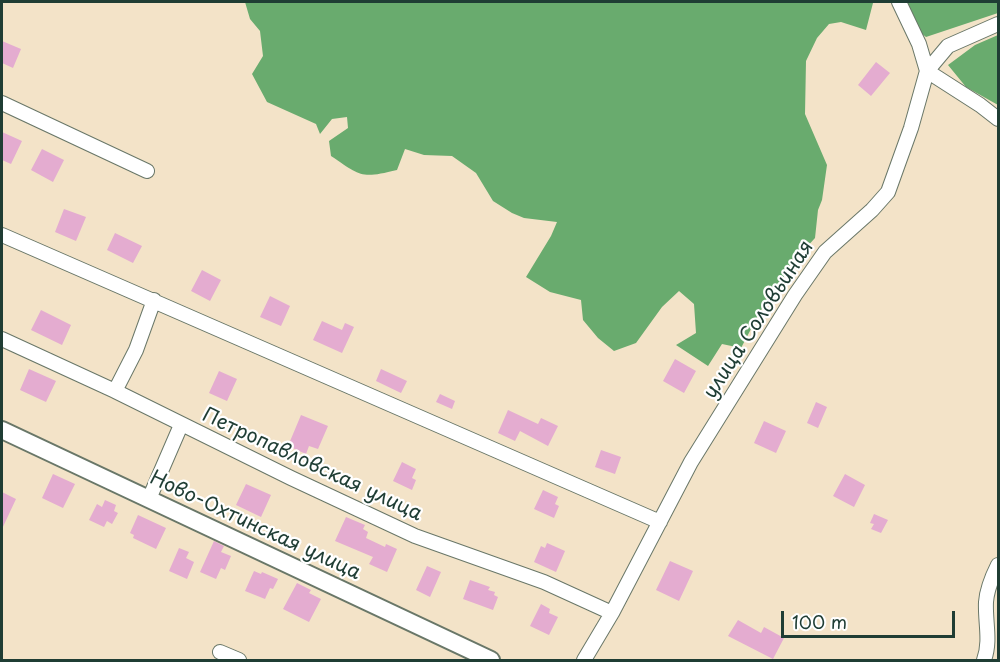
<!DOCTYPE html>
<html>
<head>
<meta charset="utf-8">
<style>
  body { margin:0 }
  #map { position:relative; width:1000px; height:662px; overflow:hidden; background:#f3e3c8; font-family:"Playpen Sans",sans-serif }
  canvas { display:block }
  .frame { position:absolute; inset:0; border:3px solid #1f3d34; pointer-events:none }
  .scale { position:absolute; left:781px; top:611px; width:174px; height:27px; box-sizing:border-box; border:3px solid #1f3d34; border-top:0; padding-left:8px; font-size:18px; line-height:21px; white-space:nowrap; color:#1f3d34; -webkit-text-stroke:4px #fff; paint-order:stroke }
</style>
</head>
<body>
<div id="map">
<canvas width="1000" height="662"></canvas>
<div class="frame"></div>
<div class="scale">100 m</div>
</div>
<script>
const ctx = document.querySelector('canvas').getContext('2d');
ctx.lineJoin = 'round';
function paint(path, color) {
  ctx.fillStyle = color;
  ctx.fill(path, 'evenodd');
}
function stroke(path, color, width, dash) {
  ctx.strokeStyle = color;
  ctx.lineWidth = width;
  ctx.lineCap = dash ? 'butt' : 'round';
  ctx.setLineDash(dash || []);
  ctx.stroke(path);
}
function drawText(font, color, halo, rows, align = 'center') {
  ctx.font = font + ' "Playpen Sans",sans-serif';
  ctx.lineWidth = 4.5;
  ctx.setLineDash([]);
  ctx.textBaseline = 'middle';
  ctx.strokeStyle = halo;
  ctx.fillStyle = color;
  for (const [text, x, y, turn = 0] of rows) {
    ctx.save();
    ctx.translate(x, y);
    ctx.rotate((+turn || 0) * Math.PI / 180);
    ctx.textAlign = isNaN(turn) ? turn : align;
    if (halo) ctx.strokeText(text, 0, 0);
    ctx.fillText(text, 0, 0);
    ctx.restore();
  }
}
paint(new Path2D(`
  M245 2H873V3L866 30 841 22 829 24 817 38 806 61 805 114 827 165 822 200 818 210 815 238 785 271 782 289 761 310 741 348 722 344 708 366 676 345 696 333 694 304 679 291 662 307 636 343 614 351 598 338 583 320 581 300 550 292 526 277 551 236 557 222 524 218 512 213 493 201 476 173 452 156 424 155 405 149 397 170C360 179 361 176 331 156L329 141 348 128 347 117 332 119 320 134 316 124 267 102 252 74 263 56 260 31 250 19Z
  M904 2H998V13L926 37 916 29Z
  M998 35V105L966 87 948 65 975 45Z`), '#69ab6e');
paint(new Path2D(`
  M2 41 21 49 13 68 2 63Z
  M876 62 890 73 871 96 858 85Z
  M2 132 22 141 11 164 2 160Z
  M42 149 64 160 53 182 31 170Z
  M64 209 86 217 76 241 55 232Z
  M115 233 142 246 133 263 107 250Z
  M202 270 221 280 210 301 191 291Z
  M270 296 290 306 281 326 260 317Z
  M41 310 71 325 62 345 31 330Z
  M322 321 342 330 345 323 354 327 342 353 313 340Z
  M675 359 696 371 684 393 663 381Z
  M29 369 56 381 46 402 20 390Z
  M381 369 407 381 401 393 376 381Z
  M219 371 237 379 227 401 209 393Z
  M440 394 455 401 452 409 436 402Z
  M816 402 827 407 818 428 807 423Z
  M508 410 538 424 541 418 558 426 548 446 520 431 515 441 498 433Z
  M301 415 328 426 318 449 309 446 306 454 288 446Z
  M764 421 786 431 776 453 754 443Z
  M601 450 621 457 615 474 595 467Z
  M402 462 416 469 412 478 416 480 412 490 393 481Z
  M53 474 75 484 63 508 42 498Z
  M845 474 865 485 854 507 833 496Z
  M246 484 271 495 261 517 236 505Z
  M543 490 558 497 555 504 559 506 554 518 534 509Z
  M2 492 16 499 2 529Z
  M105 500 116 505 114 511 118 513 112 524 107 521 104 527 89 520 97 504 102 507Z
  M874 514 888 520 881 533 871 529 874 524 870 523Z
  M138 515 166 528 156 549 133 538 134 535 130 533Z
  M346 517 365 525 363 529 368 532 366 538 385 547 386 544 397 549 387 572 369 564 373 557 335 541Z
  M214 541 224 546 221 552 231 556 225 570 221 568 216 579 200 572Z
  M547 543 565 551 556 572 534 562 541 546 545 548Z
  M179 548 189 552 186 558 194 562 187 579 169 571Z
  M670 561 693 571 679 601 656 590Z
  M427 566 441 572 430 597 416 590Z
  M254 571 261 574 262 572 278 579 273 589 270 588 265 599 245 591Z
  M470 580 490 587 488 590 495 592 494 595 498 597 493 610 463 599Z
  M297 583 311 590 309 593 321 599 309 622 283 609Z
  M541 604 550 609 549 613 558 617 549 635 530 626Z
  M738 620 761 633 764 627 784 638 773 659 728 636Z`), '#e4acd0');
const minor = new Path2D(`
  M927 71 948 46 998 24
  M927 71 980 105 998 119
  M2 103 147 171
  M2 235 660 522
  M2 339 115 391 291 478 415 536 544 582 612 613
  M115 391 136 350 154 300
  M149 499 181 425
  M220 652 239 660
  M584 660 612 613 691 462 795 295 825 252 872 210 888 192 911 128 927 71 919 44 899 2
  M984 660C991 641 985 622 986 602 987 589 992 577 998 565`);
const tertiary = new Path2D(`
  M2 430 491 660`);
stroke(minor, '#697768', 16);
stroke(tertiary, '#697768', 20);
stroke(minor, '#fff', 14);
stroke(tertiary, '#fff', 16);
drawText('20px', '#1f3d34', '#fff', [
  ["улица Соловьиная",759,320,-57],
  ["Петропавловская улица",312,465,25],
  ["Ново-Охтинская улица",255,526,25]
]);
</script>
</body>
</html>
